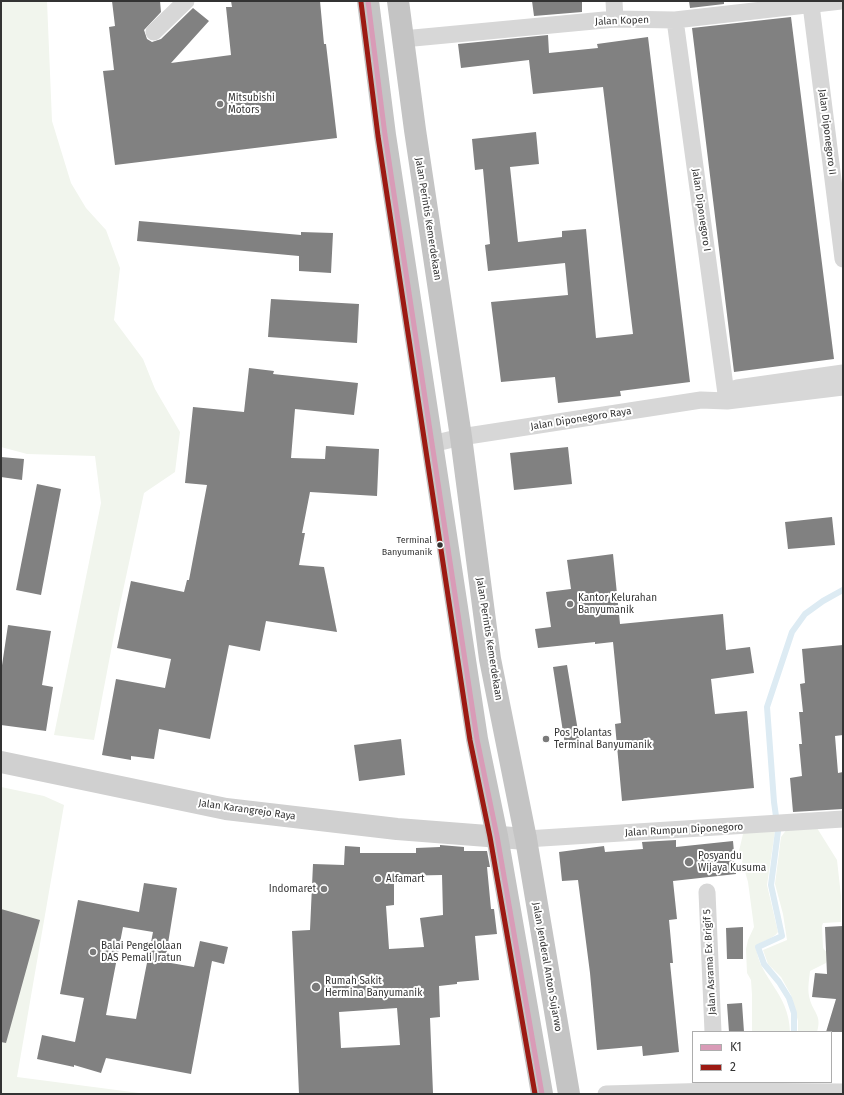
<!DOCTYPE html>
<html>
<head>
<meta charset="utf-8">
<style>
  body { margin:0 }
  #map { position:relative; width:844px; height:1095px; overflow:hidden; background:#fff; font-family:"Fira Sans",sans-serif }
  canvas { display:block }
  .frame { position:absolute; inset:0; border:2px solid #333; pointer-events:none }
  .legend { position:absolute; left:692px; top:1031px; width:140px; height:52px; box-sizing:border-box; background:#fff; border:1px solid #adadad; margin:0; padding:5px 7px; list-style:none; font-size:12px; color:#333 }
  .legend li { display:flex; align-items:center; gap:8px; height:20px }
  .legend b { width:20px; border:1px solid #adadad }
</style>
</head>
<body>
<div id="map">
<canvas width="844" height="1095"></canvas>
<div class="frame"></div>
<ul class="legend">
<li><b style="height:5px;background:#d99bb7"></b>K1</li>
<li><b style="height:5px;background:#9c1a13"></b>2</li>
</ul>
</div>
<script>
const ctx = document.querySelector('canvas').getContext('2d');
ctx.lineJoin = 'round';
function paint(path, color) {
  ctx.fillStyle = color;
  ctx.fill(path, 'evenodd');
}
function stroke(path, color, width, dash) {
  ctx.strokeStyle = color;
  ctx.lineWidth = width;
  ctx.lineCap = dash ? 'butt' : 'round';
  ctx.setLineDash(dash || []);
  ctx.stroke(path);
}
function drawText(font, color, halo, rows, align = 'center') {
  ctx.font = font + ' "Fira Sans",sans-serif';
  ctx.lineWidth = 4;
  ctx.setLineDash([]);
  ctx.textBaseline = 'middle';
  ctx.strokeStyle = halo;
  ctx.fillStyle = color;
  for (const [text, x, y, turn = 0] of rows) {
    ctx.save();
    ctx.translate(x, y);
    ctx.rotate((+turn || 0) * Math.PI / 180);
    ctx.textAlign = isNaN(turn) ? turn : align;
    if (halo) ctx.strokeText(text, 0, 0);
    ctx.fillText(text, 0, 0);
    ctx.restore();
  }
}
paint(new Path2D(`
  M1 1H47L52 121 71 183 86 208 106 230 120 268 114 320 143 359 155 389 180 432 175 472 144 493 118 614 94 740 54 735 101 503 95 456 27 454 1 447Z
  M1 787 44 796 64 805 17 1077 147 1094H1Z
  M817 828 837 860 841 896V922L823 923 822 926 823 948 829 955 826 963 810 971C809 981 807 990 810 1000 814 1013 822 1016 817 1032H798V1021L791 995 781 977 768 964 763 950 787 940 783 914 775 884 781 837 787 829Z
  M749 829 775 831 767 885 778 932C772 940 762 940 756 947 760 980 789 992 790 1032H752V995L751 980 747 973 746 949 748 940 754 927 748 882 739 851 743 834Z`), '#f1f5ed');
stroke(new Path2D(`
  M794 1032V1013L789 998 779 982 764 964 758 947 782 936 771 885 778 831 774 802 767 707 792 632 805 614 823 601 843 590`), '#ddebf3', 6);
paint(new Path2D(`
  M112 1H160L161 12 144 30 147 39 152 42 161 39 193 8 209 21 171 63 231 55 226 7H232L231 1H320L324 44H326L337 138 115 165 103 71 114 70 109 27 115 26Z
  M532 1H582V12L534 16Z
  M689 1H724V4L690 8Z
  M791 17 834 359 734 372 692 28Z
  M548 35 549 53 598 48 597 44 648 37 690 382 620 391 621 396 558 403 555 377 501 382 491 302 568 295 565 263 488 271 485 245 490 244 483 169 475 170 472 139 536 132 539 164 510 167 518 242 562 237V231L586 229 596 338 633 334 603 87 533 94 529 60 461 68 458 44Z
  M139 221 301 235V232L333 233 331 273 299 271V256L137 241Z
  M271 299 359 304 357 343 268 337Z
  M249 368 274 371 273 374 358 383 354 415 295 409 291 458 325 459 326 446 379 449 377 496 310 492 302 533H305L299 565 324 567 337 632 266 621 260 651 229 645 210 739 159 729 154 759 131 756V760L102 755 116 679 165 688 171 659 117 648 131 581 184 592 187 580H189L207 485 185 483 193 407 244 412Z
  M568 447 572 484 514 490 510 453Z
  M1 457 24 459 22 480 1 477Z
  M37 484 61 489 41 595 16 590Z
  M832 517 835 545 788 549 785 522Z
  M613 554 620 624 723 614 726 650 750 647 754 673 711 679 715 714 747 711 754 788 622 801 615 724 621 723 613 642 595 644V642L538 648 535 629 551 627 546 592 571 589 567 560Z
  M8 625 51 631 42 685 53 687 46 731 1 725V672Z
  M843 645V735L835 736 838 773 843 772V809L793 812 790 778 802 776 799 744H802L799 712H803L800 684 805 683 802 649Z
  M567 665 580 743 565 745 553 667Z
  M401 739 405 775 359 781 354 745Z
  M676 840V847L733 841 736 874 673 881 677 919 669 920 673 963H670L679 1052 643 1056 642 1046 597 1050 590 973 578 880 562 881 559 852 604 846 605 852 643 849 642 842Z
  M440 845 464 847V851H487L490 867H487L491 909H494L497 934 475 936 479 980 457 982V984L439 986 440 1017 430 1018 433 1093 299 1094 292 931 310 930 313 864 344 865 345 846 360 847V853H416V848L440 847ZM442 875 443 915 420 918 424 947 389 949 386 906 394 905V876ZM397 1008 400 1045 341 1048 339 1012Z
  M144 883 177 888 165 962 194 967 200 941 228 947 224 964 212 961 191 1074 106 1058 101 1073 74 1065V1067L37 1059 42 1035 75 1042 84 998 60 994 78 900 139 912ZM123 927 153 932 136 1019 106 1015Z
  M1 909 40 920 6 1043 1 1042Z
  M843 926V1032H826L836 999 812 997 815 973 827 974 825 927Z
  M743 927V959H727L726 928Z
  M742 1003 744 1032H729L727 1004Z`), '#818181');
stroke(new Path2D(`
  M614 1 615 19
  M811 5 843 259
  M675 20 727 401
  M154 32 186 1
  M403 39 615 19 675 20 841 1
  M737 388 843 373
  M432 444 461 437 701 400 727 401 843 387
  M526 839 843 819
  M707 892 713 1032
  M606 1094 716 1091 843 1092`), '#d7d7d7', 17);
stroke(new Path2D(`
  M1 762 226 809 397 829 526 839`), '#d0d0d0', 22);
stroke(new Path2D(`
  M368 1 385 135 477 739 497 836 542 1094
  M398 1 415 130 461 437 490 659 526 839 569 1094`), '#c4c4c4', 22);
stroke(new Path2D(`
  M368 1 385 135 477 739 497 836 542 1094`), '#d99bb7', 5);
stroke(new Path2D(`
  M361 2 378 136 470 740 490 837 535 1094`), '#9c1a13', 5);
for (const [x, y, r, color] of [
  [220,104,4,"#7a7a7a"],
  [440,545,3.5,"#333"],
  [570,604,4,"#7a7a7a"],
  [546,739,4,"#7a7a7a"],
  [689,862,5,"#7a7a7a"],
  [378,879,4,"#7a7a7a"],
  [324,889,4,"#7a7a7a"],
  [93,952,4,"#7a7a7a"],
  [316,987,5,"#7a7a7a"]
]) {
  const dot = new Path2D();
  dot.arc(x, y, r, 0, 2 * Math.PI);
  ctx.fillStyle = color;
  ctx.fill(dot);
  stroke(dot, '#fff', 1.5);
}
drawText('9px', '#333', '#fff', [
  ["Terminal",432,540],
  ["Banyumanik",432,552]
], 'right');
drawText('10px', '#333', '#fff', [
  ["Jalan Kopen",622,21,-2],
  ["Jalan Diponegoro II",827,132,83],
  ["Jalan Diponegoro I",701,210,82],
  ["Jalan Perintis Kemerdekaan",428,219,81],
  ["Jalan Diponegoro Raya",581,419,-9],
  ["Jalan Perintis Kemerdekaan",489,639,81],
  ["Jalan Karangrejo Raya",247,810,8],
  ["Jalan Rumpun Diponegoro",684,830,-3],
  ["Jalan Asrama Ex Brigif 5",710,962,-93],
  ["Jalan Jenderal Anton Sujarwo",547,967,80]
]);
drawText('10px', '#333', '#fff', [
  ["Mitsubishi",228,98],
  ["Motors",228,110],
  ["Kantor Kelurahan",578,598],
  ["Banyumanik",578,610],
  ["Pos Polantas",554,733],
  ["Terminal Banyumanik",554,745],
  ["Posyandu",698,856],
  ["Wijaya Kusuma",698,868],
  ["Alfamart",386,879],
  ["Indomaret",316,889,"right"],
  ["Balai Pengelolaan",101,946],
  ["DAS Pemali Jratun",101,958],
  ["Rumah Sakit",325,981],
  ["Hermina Banyumanik",325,993]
], 'left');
</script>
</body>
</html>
